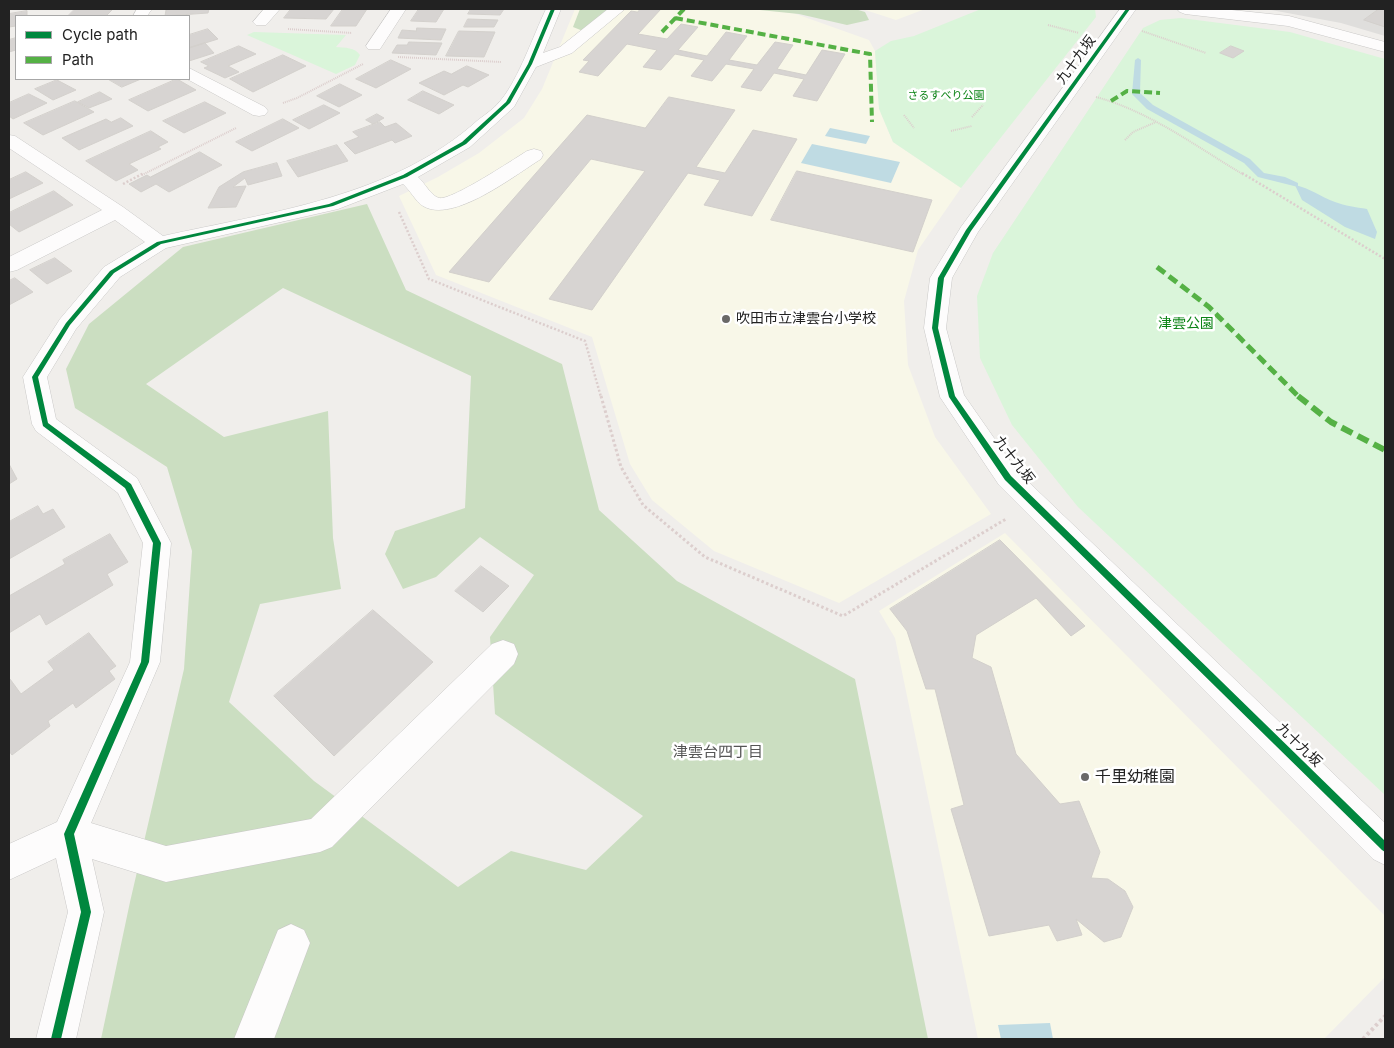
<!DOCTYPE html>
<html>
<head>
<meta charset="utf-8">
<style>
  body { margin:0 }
  #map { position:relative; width:1394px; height:1048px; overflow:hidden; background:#f0eeeb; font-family:Inter,sans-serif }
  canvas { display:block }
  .frame { position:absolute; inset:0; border:10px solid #222; pointer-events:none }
  .legend { position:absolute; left:15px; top:15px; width:175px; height:65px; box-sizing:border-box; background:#fff; border:1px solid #a7a7a7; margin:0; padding:6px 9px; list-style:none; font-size:15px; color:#222 }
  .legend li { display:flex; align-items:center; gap:10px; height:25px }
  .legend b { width:25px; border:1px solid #a7a7a7 }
</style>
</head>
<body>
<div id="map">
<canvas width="1394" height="1048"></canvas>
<div class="frame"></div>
<ul class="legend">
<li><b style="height:6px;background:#00873e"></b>Cycle path</li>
<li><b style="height:6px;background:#55b145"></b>Path</li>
</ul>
</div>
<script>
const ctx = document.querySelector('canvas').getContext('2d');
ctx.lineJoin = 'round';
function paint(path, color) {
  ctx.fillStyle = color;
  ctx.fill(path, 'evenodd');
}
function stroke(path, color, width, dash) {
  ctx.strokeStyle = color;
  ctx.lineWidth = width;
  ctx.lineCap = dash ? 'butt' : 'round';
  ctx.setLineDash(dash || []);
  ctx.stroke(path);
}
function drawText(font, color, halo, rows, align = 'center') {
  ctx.font = font + ' Inter,"Noto Sans JP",sans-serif';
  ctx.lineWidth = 5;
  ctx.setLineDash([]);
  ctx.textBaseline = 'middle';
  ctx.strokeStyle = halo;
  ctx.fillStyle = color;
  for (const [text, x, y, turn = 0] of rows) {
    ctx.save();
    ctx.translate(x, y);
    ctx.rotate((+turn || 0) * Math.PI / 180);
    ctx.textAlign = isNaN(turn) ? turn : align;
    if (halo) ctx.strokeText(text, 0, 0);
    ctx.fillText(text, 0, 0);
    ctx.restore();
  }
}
paint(new Path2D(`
  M1266 9H1385V36L1341 23Z`), '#dfdedc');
paint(new Path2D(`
  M575 9H782L869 40 875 51 879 108 893 142 961 188 918 250 904 301 908 365 935 437 991 514 839 603 714 551 652 500 630 464 592 337 436 275 399 196 438 177 479 153 524 118 542 89Z
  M862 9H925L896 20Z
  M1005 533 1385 916V977L1324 1039H978L895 638 879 611Z`), '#f8f7e8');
paint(new Path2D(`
  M580 9H614L583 31 573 27Z
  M750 9H855L865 12 869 20 847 25 799 14Z
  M367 204 406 290 562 364 599 510 677 581 855 679 928 1039H101L130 902 184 669 192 551 167 467 75 408 66 369 89 324 183 247ZM283 288 471 376 465 508 395 531 385 554 403 589 436 577 480 537 534 575 490 637 495 714 643 816 586 870 511 851 458 887 314 781 229 702 260 604 341 589 333 538 328 411 224 437 146 384Z`), '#cbdec1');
paint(new Path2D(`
  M981 9H1095L1096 17 961 188 893 142 879 109 875 51 891 41 914 36Z
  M1181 18 1290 32 1385 59V795L1078 507 1012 425 980 358 977 296 993 253 1143 28 1160 20Z
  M254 32 346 35 336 47C345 48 355 47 360 55L355 65 336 74 247 35Z`), '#daf5da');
paint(new Path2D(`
  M830 128 870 136 866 144 825 136Z
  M812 144 900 162 891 183 801 163Z
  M1295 185C1310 188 1321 197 1335 202 1345 206 1356 207 1367 209L1377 232 1375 239 1345 227 1302 200Z
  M1050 1023 1053 1039H1001L998 1025Z`), '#bfdbe3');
paint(new Path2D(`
  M1138 58 1141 60 1140 93 1153 105 1250 159 1264 173 1285 177 1298 183V187L1258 177 1244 163 1147 109 1132 94 1135 60Z`), '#bfdbe3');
const building = new Path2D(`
  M75 9H113L106 16H68Z
  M173 9H209L208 13 165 16 166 10Z
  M291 9H334L326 19 284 18Z
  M343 9H367L356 26H331Z
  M419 9H451H444L436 22 411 21Z
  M471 9H504L500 15 468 14Z
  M641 9H661L638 34 667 39 681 24 698 27 678 50 707 56 726 32 747 36 729 60 757 65 775 42 793 45 777 69 806 75 822 50 845 54 817 101 793 96 804 79 774 73 761 91 741 87 754 69 726 64 712 81 691 76 704 60 675 54 661 70 643 67 657 50 627 44 598 76 579 72 589 61 583 60 631 11 637 12Z
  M1379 9H1385V27L1364 20Z
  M27 11V16H16V26L9 27V14Z
  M468 19 498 20 494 27H464Z
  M417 28 446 29 441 40 398 38 402 30 416 31Z
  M208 29 218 39 189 48V35Z
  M459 31 495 32 484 57 446 56Z
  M16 38V50L9 52V40Z
  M409 42 442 43 436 55 392 53 397 45H407Z
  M205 43 214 53 189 61V48Z
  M239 46 256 54 228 66 239 72 225 78 204 68 209 66 201 62Z
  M1231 46 1244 51 1233 58 1220 53Z
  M283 55 306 66 253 92 230 79Z
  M391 60 411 69 376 88 356 79Z
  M467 66 489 75 468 87 463 85 444 95 419 83 444 71 451 74Z
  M108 79H141L122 87Z
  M177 79 196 90 148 111 129 100Z
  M57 80 76 90 53 100 35 89Z
  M340 84 362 95 339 107 317 96Z
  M423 91 454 105 439 114 408 100Z
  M100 92 112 99 89 108 78 102Z
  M29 94 47 103 13 119 9 116V103Z
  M669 97 735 110 696 167 725 173 753 130 797 139 752 216 704 205 720 180 688 173 592 310 549 299 645 171 591 159 489 282 449 272 587 115 645 128Z
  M75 101 94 112 43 135 24 123Z
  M205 102 226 113 184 133 163 121Z
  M324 105 340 113 309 129 293 120Z
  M377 114 384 118 373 124 366 120Z
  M121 118 133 126 79 150 62 138 106 119 111 122Z
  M283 119 299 128 252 151 236 142Z
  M380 122 385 127 396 123 412 136 395 143 392 140 355 154 344 143 359 137 353 132Z
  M151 131 168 142 158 147 161 149 129 164 138 170 116 181 86 161Z
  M337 145 348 161 298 177 287 161Z
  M200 152 222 165 169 192 156 184 141 192 129 184 147 175 150 177Z
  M277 163 282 176 248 185 245 178 233 187 246 186 236 207 208 208 219 187 243 172Z
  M797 171 932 200 913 252 771 220Z
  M26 172 43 183 9 199V180Z
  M54 191 73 205 19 232 9 224V213Z
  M55 258 72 271 47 284 30 270Z
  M15 278 33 292 9 305V281Z
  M9 464 17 479 9 484Z
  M38 506 43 514 53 509 65 527 9 559V522Z
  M110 534 128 562 107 574 113 585 46 625 40 614 9 633V596L65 564 63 560Z
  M1000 540 1085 626 1071 636 1036 598 976 635 972 658 991 667 1016 754 1060 804 1079 801 1100 852 1091 878 1108 879 1125 891 1133 907 1121 937 1104 942 1076 919 1082 935 1057 941 1049 925 989 936 951 809 964 805 935 689H926L907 631 890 609Z
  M481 566 509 586 483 612 455 591Z
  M373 610 433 662 334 756 274 696Z
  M89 633 116 666 109 671 115 679 76 708 73 703 48 721 50 726 12 755 9 751V680L10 679 21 694 54 670 48 662Z`);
paint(building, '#d7d4d2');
stroke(building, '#d3d0cc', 1);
const minor = new Path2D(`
  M137 9H152L147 16H133Z
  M264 9H280L266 25H256L253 22Z
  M391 9H406L380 49H368L366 46Z
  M546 9H561L543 53 560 47 608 9H625L572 53 536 67 514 107 470 147 418 177C424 182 431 196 439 198 451 201 514 159 527 151L534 149 541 151 543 155 541 159C515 175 453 224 423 206 416 202 410 190 403 184L338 209 166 248 120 277 76 329 47 377 56 419 137 478 171 543 160 662 91 823 166 846 311 819 492 644 503 640 514 644 518 654 514 664 332 847 320 852 166 882 92 859 104 912 76 1039H36L68 912 56 858 9 880V844L57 822 130 662 143 543 118 493 36 431 32 424 23 377 60 319 104 267 145 242 115 220 17 270 9 272V257L102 210 9 148V135L15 136 123 207 163 236C271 212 393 197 478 120 486 114 495 108 501 100 519 78 533 36 546 9Z
  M1120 9H1136L978 232 952 278 946 328 964 395 1017 471 1385 823V865L1373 859 999 485 940 397 924 328 930 278 961 227Z
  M1177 9H1222L1289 16 1385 42V52L1288 26 1185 14 1180 12Z
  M189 68 265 107 268 111 265 115 259 116 253 115 187 79H189Z
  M291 924 304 930 310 943 274 1039H234L278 930Z`);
stroke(minor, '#c9c8c7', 1);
stroke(new Path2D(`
  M1048 25 1079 33
  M288 29 352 33
  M1142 31 1206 53
  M398 57 501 62
  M1096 97C1149 111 1197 147 1244 175
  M283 103 297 98 363 64
  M904 115 914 128
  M972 117 983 105
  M951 131 972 126
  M1125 140 1133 132 1156 122
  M142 175 236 128`), '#dccecd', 2, [1, 1]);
stroke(new Path2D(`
  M1242 173 1385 259
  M123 184 144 173
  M399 212 429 279 585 341 601 397`), '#dccecd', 2.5, [2, 2]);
stroke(new Path2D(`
  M601 396 621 467 643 505 705 557 843 616 1006 519`), '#dccecd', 3, [2.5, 2.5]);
stroke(new Path2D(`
  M1363 1039 1385 1016`), '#dccecd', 4, [3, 3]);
paint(minor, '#fdfcfc');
stroke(new Path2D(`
  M675 18 870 54 872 122
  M662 32 684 9
  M1111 101 1127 91 1160 93`), '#55b145', 4, [8, 4]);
stroke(new Path2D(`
  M1157 267 1209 307 1299 397`), '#55b145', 5, [10, 5]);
stroke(new Path2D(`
  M1298 396 1331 422 1385 450`), '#55b145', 6, [12, 6]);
paint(new Path2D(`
  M551 9H555L532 64 510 103 466 144 407 177 333 206 161 244 114 273 70 325 38 377 48 423 131 484 161 543 149 662 74 834 91 912 61 1039H51L81 912 64 834 141 662 153 543 125 488 43 426 32 377 66 323 110 271 157 242 329 204 403 175 462 142 506 102 528 64Z
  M1126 9H1130L971 231 944 278 938 328 955 396 1011 476 1385 841V852L1382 850 1005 480 949 397 932 328 938 278 966 230Z`), '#00873e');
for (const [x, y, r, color] of [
  [726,319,5,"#6a6968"],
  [1085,777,5,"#6a6968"]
]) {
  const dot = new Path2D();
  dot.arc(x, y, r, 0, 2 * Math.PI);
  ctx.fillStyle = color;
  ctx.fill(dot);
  stroke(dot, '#fff', 2);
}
drawText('11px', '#0c8416', '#fff', [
  ["さるすべり公園",946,96]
]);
drawText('14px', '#222', '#fff', [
  ["九十九坂",1076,60,-54],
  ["九十九坂",1014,460,52],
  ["九十九坂",1299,745,44]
]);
drawText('14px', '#222', '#fff', [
  ["吹田市立津雲台小学校",736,319]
], 'left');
drawText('14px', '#0c8416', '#fff', [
  ["津雲公園",1186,324]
]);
drawText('15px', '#555', '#fff', [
  ["津雲台四丁目",718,752]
]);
drawText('16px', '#222', '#fff', [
  ["千里幼稚園",1095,777]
], 'left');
</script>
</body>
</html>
